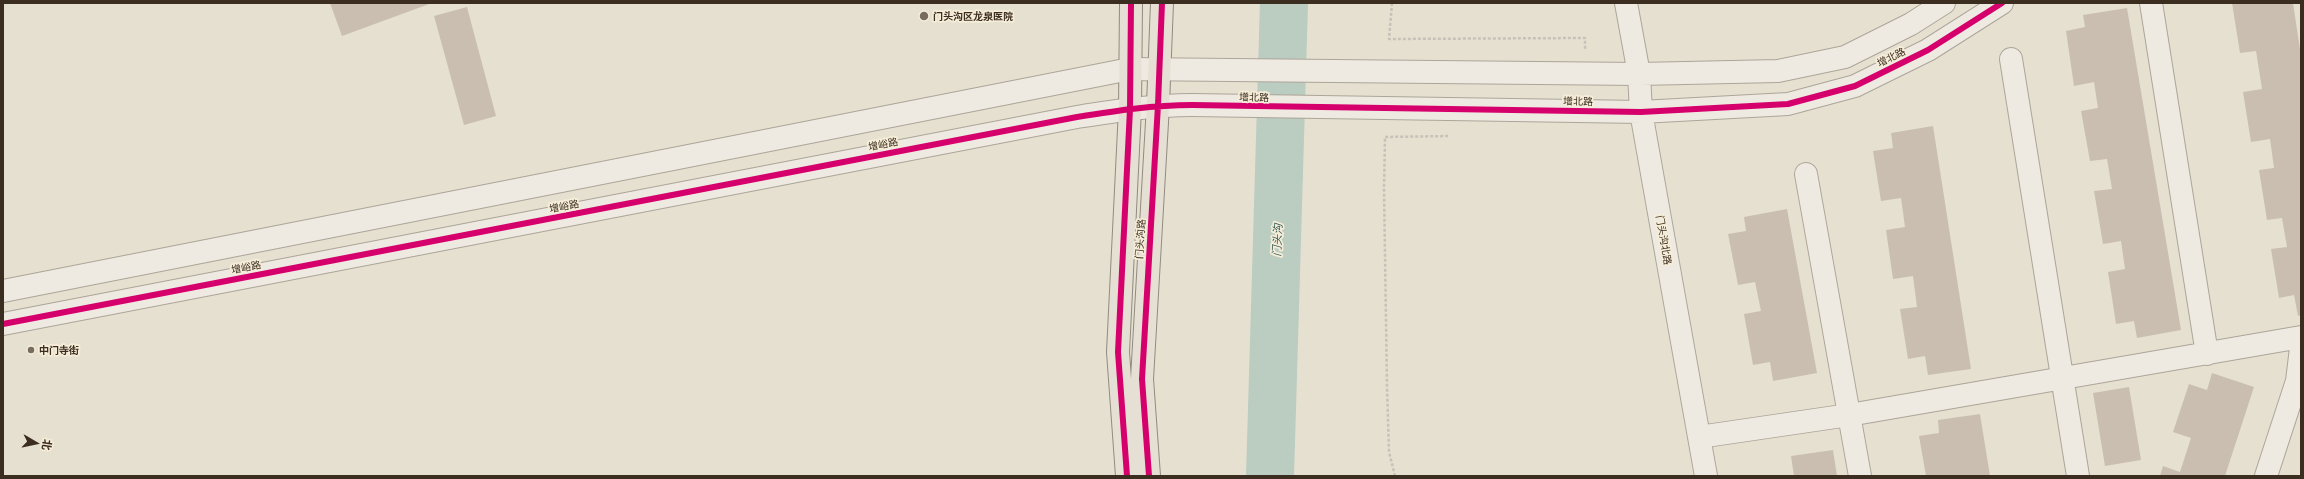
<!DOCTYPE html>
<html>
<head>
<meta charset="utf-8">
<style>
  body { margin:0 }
  #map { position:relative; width:2304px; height:479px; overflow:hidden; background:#e6e0d0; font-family:Georgia,"Noto Sans SC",serif }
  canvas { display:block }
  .frame { position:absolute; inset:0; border:4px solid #3b2d20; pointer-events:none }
  .north { position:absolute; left:16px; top:423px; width:40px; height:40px; -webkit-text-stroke:3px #f6edd8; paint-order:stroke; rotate:99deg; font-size:11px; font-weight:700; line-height:16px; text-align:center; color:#3b2d20 }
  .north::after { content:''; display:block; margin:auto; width:14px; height:18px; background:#3b2d20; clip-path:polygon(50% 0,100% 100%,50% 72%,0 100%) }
</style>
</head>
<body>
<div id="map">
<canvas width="2304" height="479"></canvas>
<div class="frame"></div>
<div class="north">北</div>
</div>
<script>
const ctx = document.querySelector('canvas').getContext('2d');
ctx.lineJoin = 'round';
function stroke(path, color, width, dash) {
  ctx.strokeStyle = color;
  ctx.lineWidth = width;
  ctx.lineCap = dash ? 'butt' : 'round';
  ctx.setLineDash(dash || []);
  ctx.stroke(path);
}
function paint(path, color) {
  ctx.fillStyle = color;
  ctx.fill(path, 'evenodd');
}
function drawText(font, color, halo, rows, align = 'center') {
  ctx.font = font + ' Georgia,"Noto Sans SC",serif';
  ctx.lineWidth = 3.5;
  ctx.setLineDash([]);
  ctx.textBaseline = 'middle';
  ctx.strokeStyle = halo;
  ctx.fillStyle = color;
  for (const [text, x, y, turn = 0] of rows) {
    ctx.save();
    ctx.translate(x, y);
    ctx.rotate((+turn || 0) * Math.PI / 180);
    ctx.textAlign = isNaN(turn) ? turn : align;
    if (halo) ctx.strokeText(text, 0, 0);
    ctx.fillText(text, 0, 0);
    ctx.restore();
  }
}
stroke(new Path2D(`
  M1270 476 1284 3`), '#bbccc1', 48);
paint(new Path2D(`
  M330 3H432L342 36Z
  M2232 3H2293L2301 56V315L2298 316 2294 295 2279 298 2271 249 2287 247 2282 218 2267 220 2259 170 2274 168 2270 139 2251 142 2243 92 2262 89 2256 51 2240 53Z
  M467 7 496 116 464 125 434 16Z
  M2127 8 2181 330 2137 338 2134 321 2116 324 2108 272 2125 269 2121 241 2103 244 2094 191 2112 189 2107 159 2090 161 2081 111 2098 108 2094 82 2074 86 2066 31 2085 27 2083 15Z
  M1933 126 1971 369 1928 375 1925 356 1908 359 1900 309 1917 307 1913 276 1893 279 1886 230 1905 227 1901 198 1881 201 1873 151 1893 148 1891 133Z
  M1787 209 1817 373 1773 381 1770 362 1753 365 1744 314 1761 311 1755 282 1738 285 1728 234 1746 231 1744 217Z
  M2212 373 2254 387 2225 476H2160L2163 466 2180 472 2191 438 2173 432 2189 384 2207 390Z
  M2129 387 2141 460 2105 466 2093 393Z
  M1980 414 1990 476H1926L1919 436 1939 433 1938 420Z
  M1833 450 1837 476H1794L1791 456Z`), '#cabeb1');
const minor = new Path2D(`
  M1626 3 1639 74 1641 112 1706 476
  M2151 3 2207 354
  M2011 59 2078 476
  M1806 174 1860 476
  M3 291 1130 69 1639 74 1778 71 1845 57 1911 24 1944 3
  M3 324 1077 117C1115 111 1153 105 1192 105L1641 112 1788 104 1855 86 1928 50 2002 3
  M1699 437 1849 415 2301 337
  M2266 476 2297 381 2301 348`);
const major = new Path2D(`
  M1127 476 1118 352 1130 109 1131 3
  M1149 476 1142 379 1158 105 1162 3`);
stroke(minor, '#aca599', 24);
stroke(major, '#918a80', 24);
stroke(new Path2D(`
  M1392 3 1389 39 1585 38V50
  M1395 476 1389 452 1387 386 1384 190 1385 137 1450 136`), '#c7c1b9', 2.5, [3, 2]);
stroke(minor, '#eeeae2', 22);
stroke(major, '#e5e0d3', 22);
stroke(new Path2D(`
  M3 324 1077 117C1115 111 1153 105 1192 105L1641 112 1788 104 1855 86 1928 50 2002 3
  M1127 476 1118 352 1130 109 1131 3
  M1149 476 1142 379 1158 105 1162 3`), '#d6006c', 6);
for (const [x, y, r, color] of [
  [924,16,5,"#776c5e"],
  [31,350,4,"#776c5e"]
]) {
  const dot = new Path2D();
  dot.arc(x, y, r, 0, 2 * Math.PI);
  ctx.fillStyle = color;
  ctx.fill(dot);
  stroke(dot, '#f6edd8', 1.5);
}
drawText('bold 10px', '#3b2d20', '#f6edd8', [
  ["门头沟区龙泉医院",933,16],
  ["中门寺街",39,350]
], 'left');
drawText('10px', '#3b2d20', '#f6edd8', [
  ["增北路",1891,57,-26],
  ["增北路",1254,97,1],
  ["增北路",1578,101,1],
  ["增峪路",883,144,-11],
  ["增峪路",564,206,-11],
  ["门头沟路",1140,239,-86],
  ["门头沟北路",1664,240,80],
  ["增峪路",246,267,-11]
]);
drawText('italic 11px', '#305b58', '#f6edd8', [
  ["门头沟",1277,240,-88]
]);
</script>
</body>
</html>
